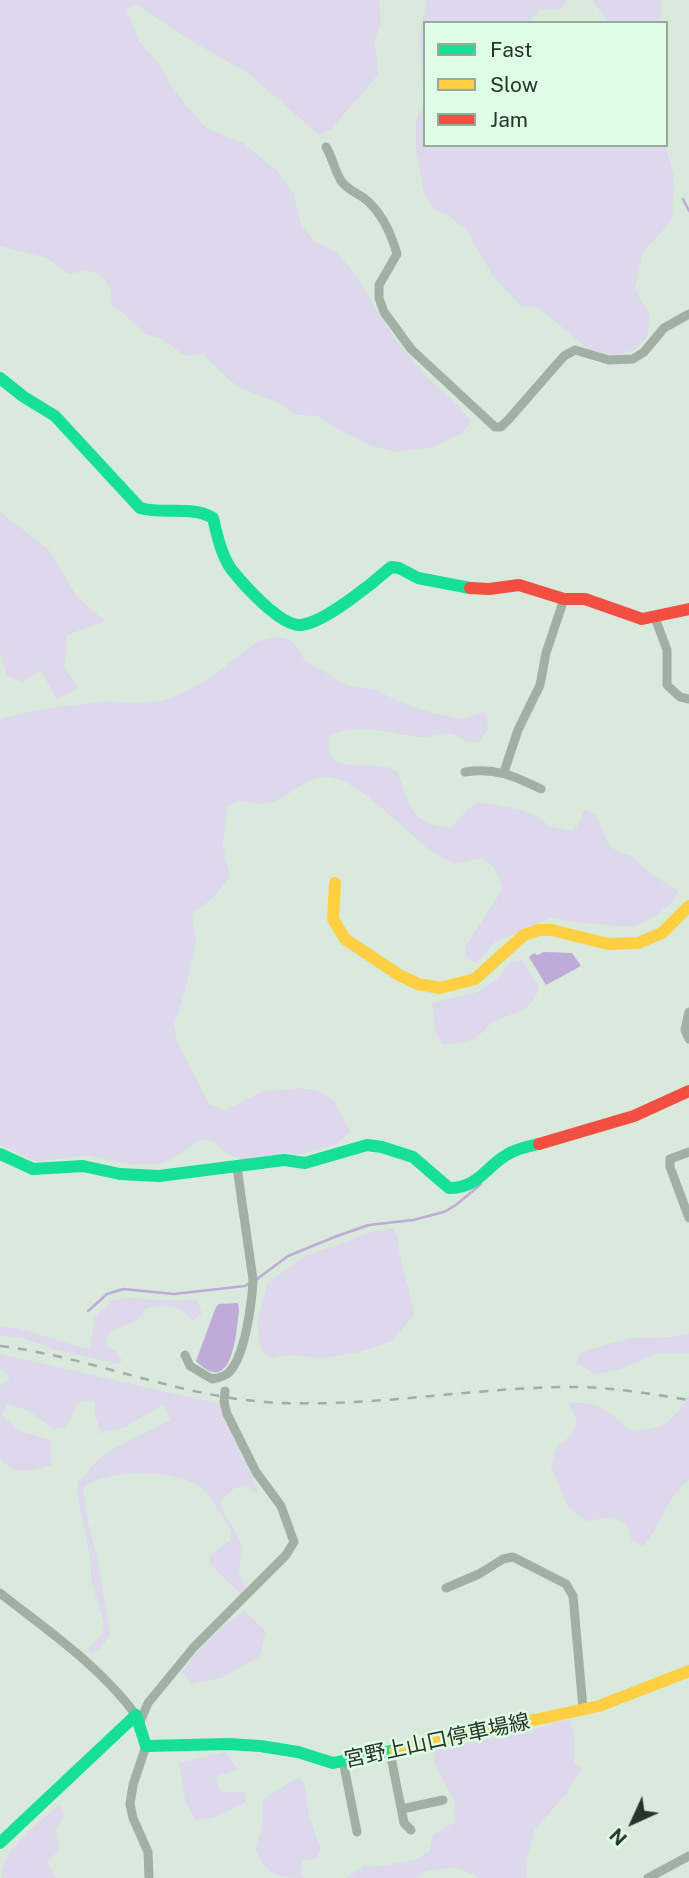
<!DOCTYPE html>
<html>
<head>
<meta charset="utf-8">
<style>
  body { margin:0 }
  #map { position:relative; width:689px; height:1878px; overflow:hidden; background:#d9e9db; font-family:"Public Sans",sans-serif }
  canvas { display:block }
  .legend { position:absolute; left:423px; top:21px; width:245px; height:126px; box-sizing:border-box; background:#dffde4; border:2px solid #96ac9a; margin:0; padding:9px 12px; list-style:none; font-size:21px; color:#28332a }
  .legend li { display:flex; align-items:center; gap:14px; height:35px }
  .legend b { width:35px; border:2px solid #96ac9a }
  .north { position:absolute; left:598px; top:1787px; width:70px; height:70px; -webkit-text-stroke:5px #dffde4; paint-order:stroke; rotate:225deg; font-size:19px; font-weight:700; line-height:28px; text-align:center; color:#28332a }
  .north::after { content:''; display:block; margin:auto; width:24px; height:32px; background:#28332a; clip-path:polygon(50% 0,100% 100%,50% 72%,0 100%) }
</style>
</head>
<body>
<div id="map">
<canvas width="689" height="1878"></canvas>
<ul class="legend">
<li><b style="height:9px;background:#16e098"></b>Fast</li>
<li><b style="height:9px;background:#ffcf43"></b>Slow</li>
<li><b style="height:9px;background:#f24e42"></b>Jam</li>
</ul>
<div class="north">N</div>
</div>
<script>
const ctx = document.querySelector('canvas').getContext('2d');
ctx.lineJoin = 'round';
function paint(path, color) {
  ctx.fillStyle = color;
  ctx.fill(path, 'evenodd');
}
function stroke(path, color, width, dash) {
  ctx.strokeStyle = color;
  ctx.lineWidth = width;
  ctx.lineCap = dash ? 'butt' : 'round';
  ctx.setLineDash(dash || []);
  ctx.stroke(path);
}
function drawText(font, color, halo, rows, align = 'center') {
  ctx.font = font + ' "Public Sans","Noto Sans JP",sans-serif';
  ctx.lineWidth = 5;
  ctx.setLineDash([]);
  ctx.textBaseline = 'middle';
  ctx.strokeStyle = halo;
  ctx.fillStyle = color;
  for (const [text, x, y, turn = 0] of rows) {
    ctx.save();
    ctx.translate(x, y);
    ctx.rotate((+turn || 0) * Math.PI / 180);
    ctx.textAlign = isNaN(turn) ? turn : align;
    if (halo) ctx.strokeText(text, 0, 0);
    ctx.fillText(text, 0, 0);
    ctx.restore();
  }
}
paint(new Path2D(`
  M0 0H379L381 22 375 40 378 75 331 129 319 135 249 74 185 37 137 5 126 9 140 43 161 66 168 81 186 105 206 128 243 143 276 170 293 192 301 225 315 242 337 252 355 275 398 343 426 376 456 403 471 421 463 433 433 447 398 452 372 446 343 432 317 416 296 415 279 403 243 389 228 379 203 354 189 356 181 353 160 338 145 334 123 313 112 306 110 290 104 277 87 270 69 274 46 258 0 246Z
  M427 0H566L562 9 539 10 528 23H425V145H665L674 176 672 220 643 252 635 287 641 301 649 314 648 335 634 350 614 356 588 349 536 306 522 307 493 276 467 231 447 214 435 210 425 196 416 152V122L424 102 419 38Z
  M592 0H662L660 23H609Z
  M0 512 48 549 78 598 105 621 67 635 64 667 78 688 57 699 40 670 24 682 7 676 0 652Z
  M279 637 290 640 299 650 305 661 349 686 374 689 400 702 436 714 464 719 484 712 489 727 479 742C462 743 460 734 448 734 439 733 430 738 421 737 390 734 359 722 329 736 324 783 370 754 398 772 408 805 412 825 451 828L468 809 476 803 490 804 517 809 535 815 551 827 571 831 578 825 585 809 596 816 609 845 618 852 629 855 657 878 678 890 672 903 655 916 633 927 574 922 551 918 495 942 476 963 467 958 465 947 502 890C500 874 495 867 482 858L455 864C447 860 439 856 431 851 407 833 353 773 323 777 305 779 291 795 275 801 264 806 250 803 238 801L227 807 223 847 230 876 215 896 192 914 196 942 184 995 174 1025 177 1041 209 1104 225 1110 261 1092 298 1088 316 1090 333 1100 351 1132 336 1144 297 1155 285 1153 241 1160 224 1152 214 1141 203 1139 170 1160 159 1164 132 1165 87 1155 37 1162 0 1145V719L37 710 107 701 134 703 163 701 183 693 208 679 258 641Z
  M522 960 539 987C533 1014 510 1012 492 1023 487 1026 484 1032 479 1035 468 1043 455 1044 442 1044L435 1031 432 1003 478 992 499 977 511 962Z
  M393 1228C400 1240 397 1243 400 1255 404 1276 411 1292 414 1315L392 1341 359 1352 323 1358 289 1355 272 1358 261 1350 257 1322 267 1284 303 1257 369 1233Z
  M129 1298 174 1301 197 1299 202 1313 193 1321C181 1305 163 1303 144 1309 138 1326 126 1323 115 1330 111 1332 109 1336 106 1339L108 1348 115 1351 122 1360 119 1364 56 1350 22 1338 0 1336V1327L18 1328 83 1348 91 1347 94 1317 113 1300Z
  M689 1333V1353L656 1354 618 1370 595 1374 576 1363 581 1352 630 1338 671 1337Z
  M0 1354 216 1403 221 1406 240 1452 258 1488 256 1494 246 1485 235 1488 220 1501 224 1513 236 1533 242 1547 239 1570 246 1589 241 1594 209 1563 211 1555 230 1540 231 1531C222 1517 212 1495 199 1486 175 1469 102 1468 83 1489L88 1523 98 1562 110 1634 102 1647 91 1653 88 1649 103 1633 104 1622 91 1580V1563L77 1493 78 1481C88 1475 89 1468 97 1461 114 1445 150 1432 171 1420L163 1404 126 1427 101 1433 95 1414V1400L78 1403 66 1427 54 1429 29 1411 7 1404 2 1415 19 1431 50 1440 52 1465C34 1471 14 1476 0 1459V1385L9 1381 8 1374 0 1370Z
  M689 1395V1480C668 1494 661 1527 643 1546L632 1541 627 1525 613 1517 587 1521C558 1503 566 1494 551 1467L556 1448 572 1434 577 1420 568 1403C602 1402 605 1409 630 1430 663 1430 672 1423 689 1395Z
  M245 1611 266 1632 259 1657 221 1678 191 1684 181 1673C198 1650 220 1625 245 1611Z
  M570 1719 574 1739V1763L582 1768 566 1794 535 1829 526 1863 527 1878H481L455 1867 427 1871 415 1878H346L364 1866 375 1867 414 1860 430 1851 433 1835 455 1822 454 1800 434 1763V1749L520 1733Z
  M225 1752 238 1769 215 1777 221 1792H244L246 1802 218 1816 196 1821 185 1800 179 1763Z
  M299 1777 305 1787 309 1817 321 1849 316 1859 302 1860 301 1873 305 1878C277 1878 266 1875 255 1848L262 1829V1800Z
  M59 1805 65 1813 55 1832 60 1850 47 1862 57 1878H2C0 1849 39 1823 59 1805Z`), '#ddd8ec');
paint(new Path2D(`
  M544 952 572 953 581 966 546 985 529 957 534 953 537 955Z
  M238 1303 239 1310C236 1333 233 1398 196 1361L216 1307 219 1304Z`), '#beabd7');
stroke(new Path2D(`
  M683 199 689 211
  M257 1279 288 1256 337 1236 369 1225 413 1220 444 1212 456 1205 481 1184
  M88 1311 107 1294 123 1289 174 1294 245 1286 251 1282`), '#beabd7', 2.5);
stroke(new Path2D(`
  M326 147C333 158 335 173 342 182 348 190 357 193 364 198 382 212 391 233 397 254L379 285V298L384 312 411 349 495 427H501L509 419 564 356 575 350 609 360 633 359 644 352 664 328 689 314
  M655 618 667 650V685L680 697 689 699
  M465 772C495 767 514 776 541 789
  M504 772 518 730 540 685 546 653 564 599
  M689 1012 685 1030 689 1039
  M689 1152 670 1159V1167L689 1218
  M185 1355 190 1366 212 1379C217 1378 223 1377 227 1374 245 1360 252 1302 253 1280L237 1167
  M446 1588 479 1574 503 1559 513 1557 566 1584 573 1596 583 1708
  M0 1593C48 1631 99 1665 136 1715
  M140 1722 148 1703 194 1647 286 1555 294 1542 281 1506 256 1472 227 1414 224 1402 225 1391
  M146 1746 133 1785 130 1804 133 1818 148 1852 149 1878
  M390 1752 404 1823 411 1830
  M343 1761 357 1832
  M402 1809 443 1800
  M648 1878 689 1856`), '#a0b1a3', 9);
stroke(new Path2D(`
  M0 378 24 397 55 416 140 508C165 515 190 505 213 518 217 535 221 554 231 569 243 584 281 627 301 625 324 623 373 583 391 567L399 568 418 578 470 588
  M0 1154 33 1169 83 1166 120 1174 159 1176 284 1160 305 1163 367 1145 382 1147 413 1157 449 1188C481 1188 487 1163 512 1152 520 1148 530 1146 539 1144
  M0 1843 136 1715 146 1746 229 1744 260 1746 298 1752 333 1763 395 1750`), '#16e098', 12);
stroke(new Path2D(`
  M335 883 333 919 345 939 399 975 418 984 440 988 475 979 524 935 539 930H552L608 944 638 943 662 933 689 906
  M395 1750 599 1706 689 1671`), '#ffcf43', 12);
stroke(new Path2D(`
  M470 588 489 589 519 585 564 599H585L642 619 689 609
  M539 1144 634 1116 689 1091`), '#f24e42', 12);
stroke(new Path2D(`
  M0 1346C90 1357 174 1395 265 1402 368 1409 470 1387 573 1387 612 1387 651 1394 689 1400`), '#a1aea4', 2.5, [9, 9]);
drawText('21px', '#28332a', '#dffde4', [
  ["宮野上山口停車場線",437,1741,-12]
]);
</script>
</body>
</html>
